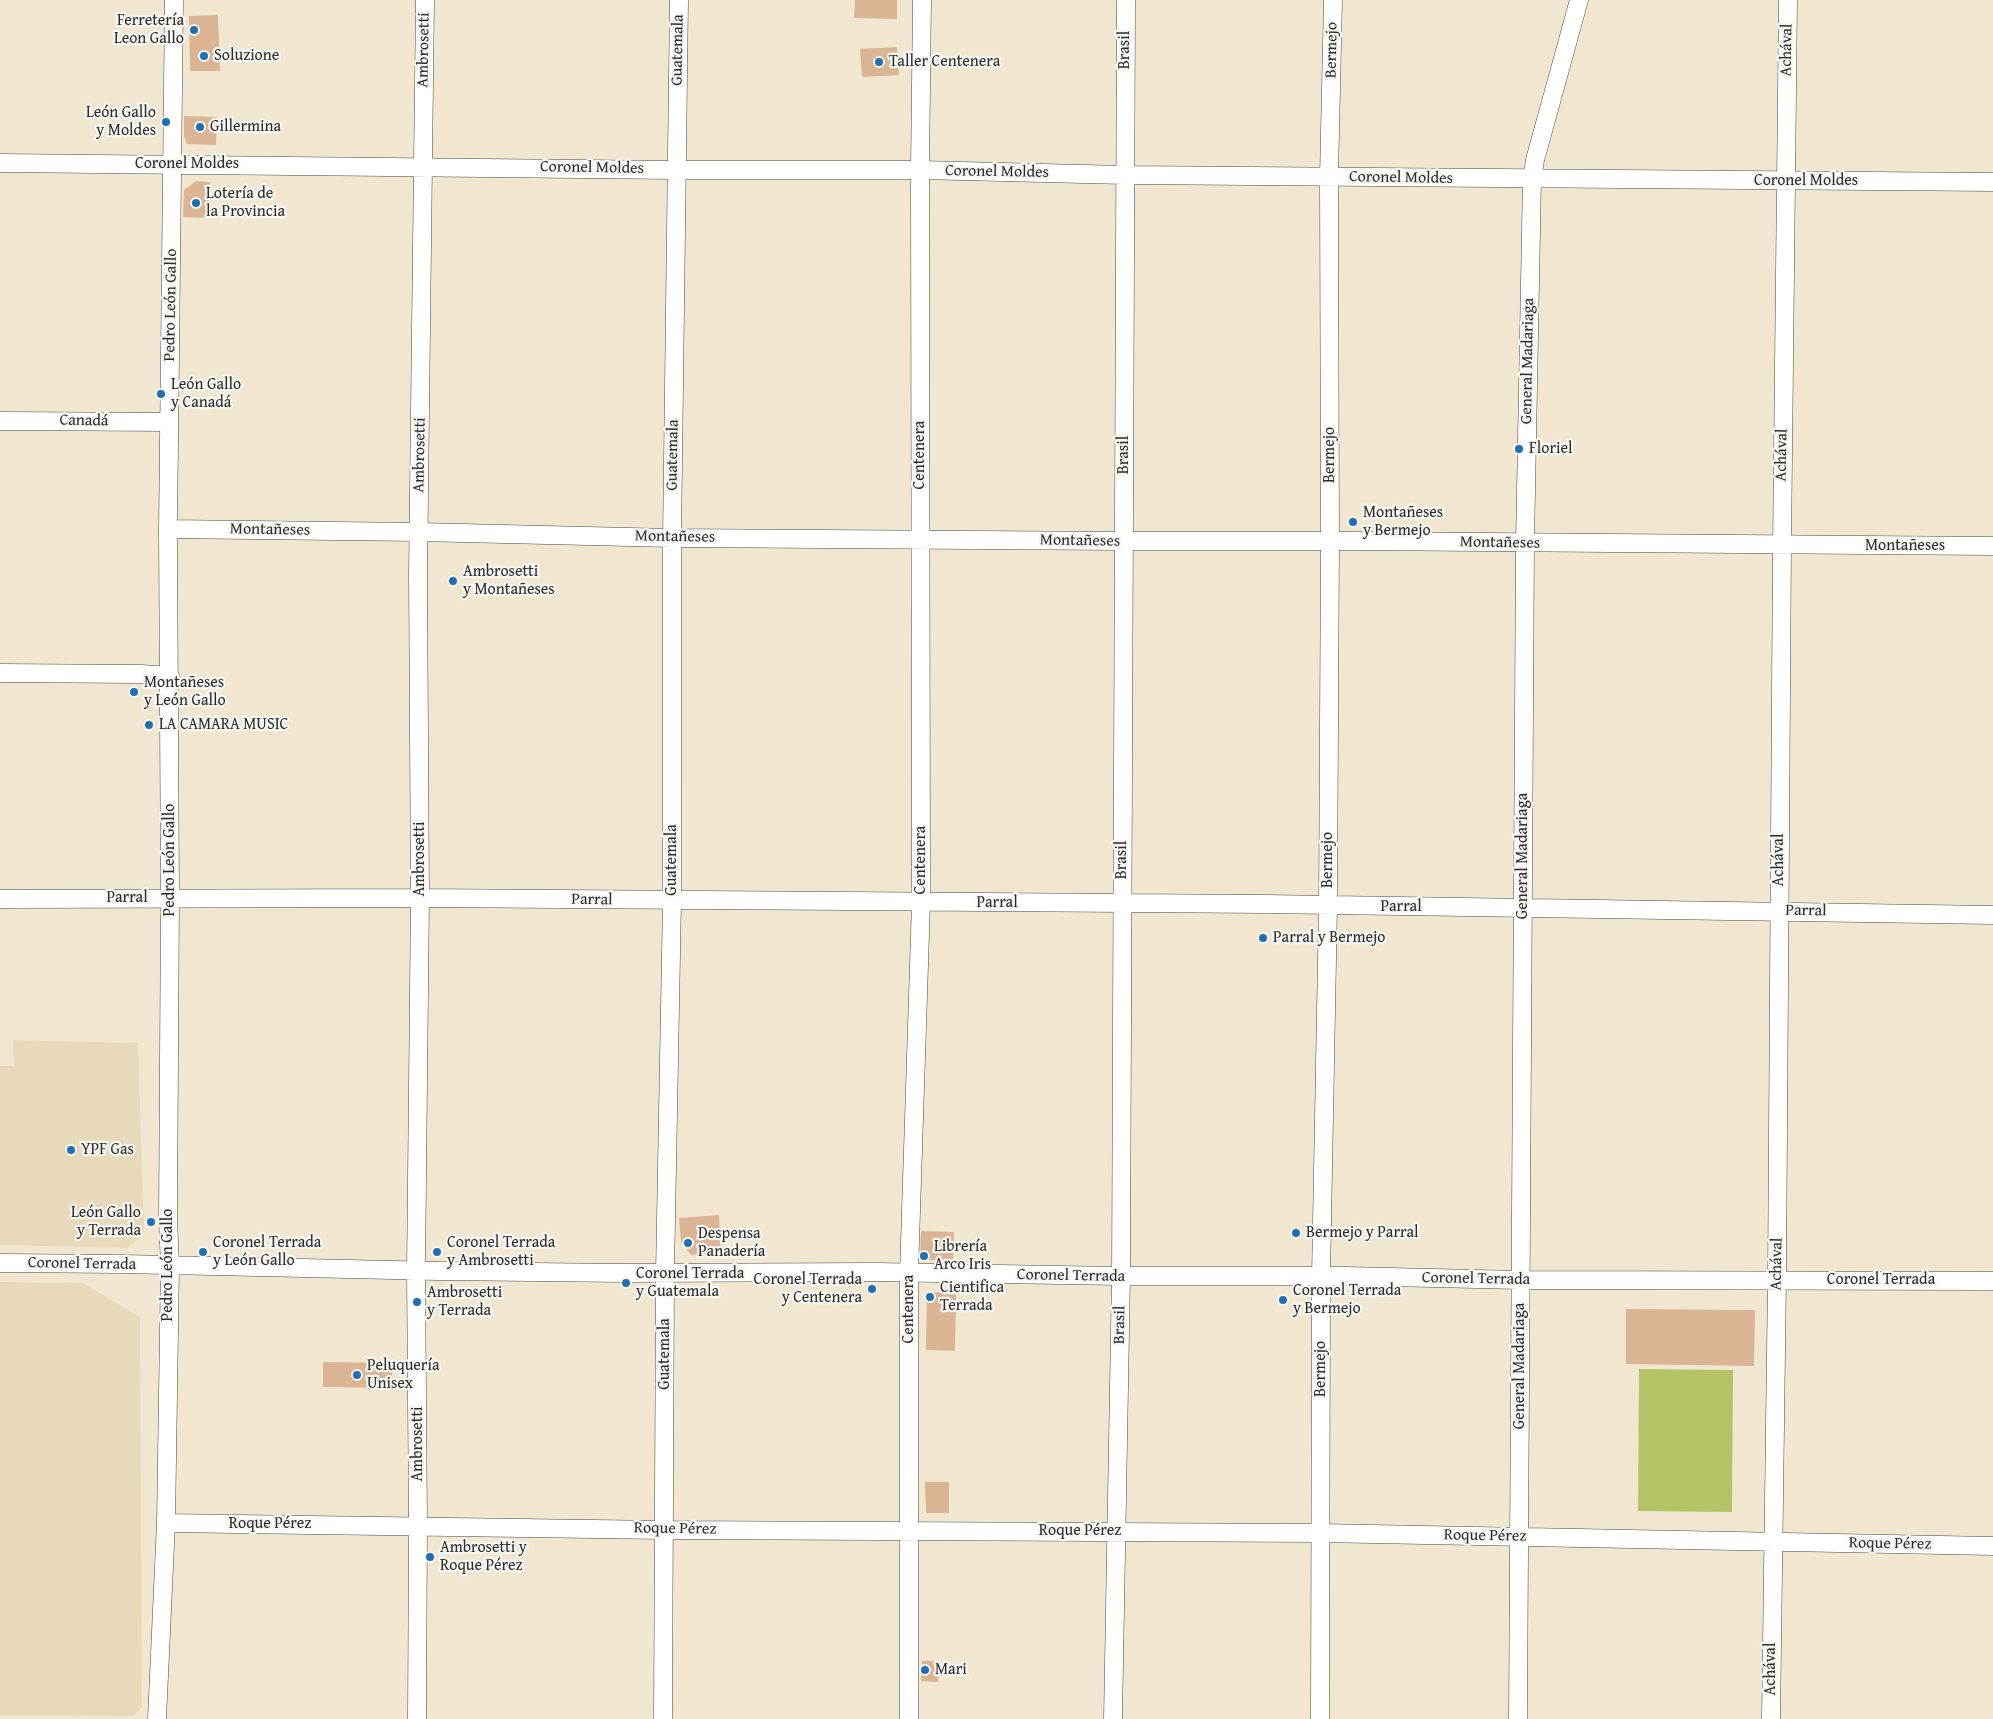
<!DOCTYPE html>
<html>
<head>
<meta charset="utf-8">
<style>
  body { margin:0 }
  canvas { display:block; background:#f1e7d1 }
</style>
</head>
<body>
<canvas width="1993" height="1719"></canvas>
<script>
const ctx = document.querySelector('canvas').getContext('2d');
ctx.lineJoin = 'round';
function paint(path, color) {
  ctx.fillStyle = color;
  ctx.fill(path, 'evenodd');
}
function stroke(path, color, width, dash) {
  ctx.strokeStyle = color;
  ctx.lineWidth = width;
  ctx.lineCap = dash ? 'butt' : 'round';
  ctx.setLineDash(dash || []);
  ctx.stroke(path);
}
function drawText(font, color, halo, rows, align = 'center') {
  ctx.font = font + ' "Gentium Book Plus",serif';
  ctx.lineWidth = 4.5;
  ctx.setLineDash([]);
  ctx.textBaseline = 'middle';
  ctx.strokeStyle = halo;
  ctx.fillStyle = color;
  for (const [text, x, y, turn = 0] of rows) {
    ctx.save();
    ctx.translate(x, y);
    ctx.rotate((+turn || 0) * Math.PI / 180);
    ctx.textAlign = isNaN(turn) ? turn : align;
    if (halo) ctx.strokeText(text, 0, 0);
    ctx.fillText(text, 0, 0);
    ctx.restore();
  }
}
paint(new Path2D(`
  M13 1040 138 1043 144 1234 128 1248 0 1245V1066H14Z
  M0 1282 83 1283 140 1317 142 1707 133 1716 0 1715Z`), '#e7daba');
paint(new Path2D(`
  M1639 1369 1733 1370 1732 1512 1638 1511Z`), '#b3c365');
paint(new Path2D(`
  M855 0H897V19L854 18Z
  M218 15 220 71H190L189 16Z
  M897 47 899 75 862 77 860 49Z
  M184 116 217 117 216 145 187 144 184 136Z
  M196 181 210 182 209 218 183 217 184 190Z
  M719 1215 721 1253 691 1255 681 1242 679 1218Z
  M921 1231 954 1232 953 1260H920Z
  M927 1292 956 1293 955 1351 926 1350Z
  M1626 1309 1755 1310 1754 1366 1626 1364Z
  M323 1362 392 1363V1388L323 1387Z
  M925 1482H949V1513H926Z
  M922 1661H939L938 1682 921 1681Z`), '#dab493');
const minor = new Path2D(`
  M0 163 677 170H920L1125 175 1993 182
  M0 421 168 422
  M168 529 419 532 672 538 1124 541H1356L1993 546
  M0 673 141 674 170 676
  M0 899 420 898 1266 904 1993 915
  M0 1263 122 1264 438 1271 625 1273 876 1272 1121 1276H1346L1520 1280 1993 1281
  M166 1523 664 1530 1320 1533 1993 1546
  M157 1719 166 1523 170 1265 168 1220 170 898 168 529 174 0
  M417 1719 418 1525 416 1271 420 898 418 575 425 0
  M663 1719 665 1273 672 901V538L679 0
  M909 1719V1273L921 903 920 170 922 0
  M1113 1719 1121 1276 1126 0
  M1320 1719 1321 1276 1328 906 1330 542 1329 177 1333 0
  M1518 1719 1525 543 1532 179 1535 160 1579 0
  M1771 1719 1777 1279 1782 546 1788 0`);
stroke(minor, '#494744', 19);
stroke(minor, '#fff', 18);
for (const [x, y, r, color] of [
  [194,30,5,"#1f6fb2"],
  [204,56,5,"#1f6fb2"],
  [879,62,5,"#1f6fb2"],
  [166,122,5,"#1f6fb2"],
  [200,127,5,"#1f6fb2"],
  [196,203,5,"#1f6fb2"],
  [161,394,5,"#1f6fb2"],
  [1519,449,5,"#1f6fb2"],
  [1353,522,5,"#1f6fb2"],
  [453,581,5,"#1f6fb2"],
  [134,692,5,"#1f6fb2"],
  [149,725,5,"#1f6fb2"],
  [1263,938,5,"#1f6fb2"],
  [71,1150,5,"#1f6fb2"],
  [151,1222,5,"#1f6fb2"],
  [1296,1233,5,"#1f6fb2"],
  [688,1243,5,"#1f6fb2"],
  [203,1252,5,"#1f6fb2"],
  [437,1252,5,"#1f6fb2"],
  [924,1256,5,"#1f6fb2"],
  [626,1283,5,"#1f6fb2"],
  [872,1289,5,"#1f6fb2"],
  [930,1297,5,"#1f6fb2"],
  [1283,1300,5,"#1f6fb2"],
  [417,1302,5,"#1f6fb2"],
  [357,1375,5,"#1f6fb2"],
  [430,1557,5,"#1f6fb2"],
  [925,1670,5,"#1f6fb2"]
]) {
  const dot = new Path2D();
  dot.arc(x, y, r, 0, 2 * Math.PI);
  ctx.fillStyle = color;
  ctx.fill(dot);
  stroke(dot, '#f6f6f2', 2);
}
drawText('16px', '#2b2b2b', '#f6f6f2', [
  ["Ferretería",184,21,"right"],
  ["Leon Gallo",184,39,"right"],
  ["Soluzione",214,56],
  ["Taller Centenera",889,62],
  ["León Gallo",156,113,"right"],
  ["y Moldes",156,131,"right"],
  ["Gillermina",210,127],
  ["Lotería de",206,194],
  ["la Provincia",206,212],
  ["León Gallo",171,385],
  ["y Canadá",171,403],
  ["Floriel",1529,449],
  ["Montañeses",1363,513],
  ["y Bermejo",1363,531],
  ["Ambrosetti",463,572],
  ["y Montañeses",463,590],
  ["Montañeses",144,683],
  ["y León Gallo",144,701],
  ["LA CAMARA MUSIC",159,725],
  ["Parral y Bermejo",1273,938],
  ["YPF Gas",81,1150],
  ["León Gallo",141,1213,"right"],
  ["y Terrada",141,1231,"right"],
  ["Bermejo y Parral",1306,1233],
  ["Despensa",698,1234],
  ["Panadería",698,1252],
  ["Coronel Terrada",213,1243],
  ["y León Gallo",213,1261],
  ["Coronel Terrada",447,1243],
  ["y Ambrosetti",447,1261],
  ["Librería",934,1247],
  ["Arco Iris",934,1265],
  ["Coronel Terrada",636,1274],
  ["y Guatemala",636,1292],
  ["Coronel Terrada",862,1280,"right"],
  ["y Centenera",862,1298,"right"],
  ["Cientifica",940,1288],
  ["Terrada",940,1306],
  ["Coronel Terrada",1293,1291],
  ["y Bermejo",1293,1309],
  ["Ambrosetti",427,1293],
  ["y Terrada",427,1311],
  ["Peluquería",367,1366],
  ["Unisex",367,1384],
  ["Ambrosetti y",440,1548],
  ["Roque Pérez",440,1566],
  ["Mari",935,1670]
], 'left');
drawText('16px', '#2b2b2b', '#f6f6f2', [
  ["Ambrosetti",424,50,-89],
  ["Guatemala",678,50,-89],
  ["Brasil",1125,50,-90],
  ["Bermejo",1332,50,-89],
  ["Achával",1787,50,-89],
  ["Coronel Moldes",187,164],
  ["Coronel Moldes",592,168,1],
  ["Coronel Moldes",997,172,1],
  ["Coronel Moldes",1401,178,1],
  ["Coronel Moldes",1806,181],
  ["Pedro León Gallo",171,305,-89],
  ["General Madariaga",1528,361,-89],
  ["Canadá",84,421,1],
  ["Ambrosetti",420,455,-89],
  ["Guatemala",673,455,-89],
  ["Centenera",920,455,-90],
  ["Brasil",1124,455,-90],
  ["Bermejo",1330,455,-90],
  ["Achával",1782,455,-89],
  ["Montañeses",270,530,1],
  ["Montañeses",675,537,1],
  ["Montañeses",1080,541,1],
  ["Montañeses",1500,543,1],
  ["Montañeses",1905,546],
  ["General Madariaga",1523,856,-90],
  ["Ambrosetti",420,859,-90],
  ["Pedro León Gallo",170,860,-90],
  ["Guatemala",672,860,-90],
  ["Centenera",921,860,-90],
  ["Brasil",1122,860,-90],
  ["Bermejo",1328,860,-90],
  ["Achával",1779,860,-90],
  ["Parral",127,898],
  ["Parral",592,900,1],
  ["Parral",997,903],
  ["Parral",1401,907],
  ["Parral",1806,911,1],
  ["Coronel Terrada",82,1264,1],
  ["Achával",1777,1264,-89],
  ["Pedro León Gallo",168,1265,-90],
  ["Coronel Terrada",1071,1276,1],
  ["Coronel Terrada",1476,1279,1],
  ["Coronel Terrada",1881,1280],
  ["Centenera",909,1309,-90],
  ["Brasil",1120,1325,-89],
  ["Guatemala",665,1354,-90],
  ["General Madariaga",1520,1366,-90],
  ["Bermejo",1321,1369,-90],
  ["Ambrosetti",418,1444,-90],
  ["Roque Pérez",270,1524],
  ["Roque Pérez",675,1529,1],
  ["Roque Pérez",1080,1531],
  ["Roque Pérez",1485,1536,1],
  ["Roque Pérez",1890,1544,1],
  ["Achával",1771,1669,-90]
]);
</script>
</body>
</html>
